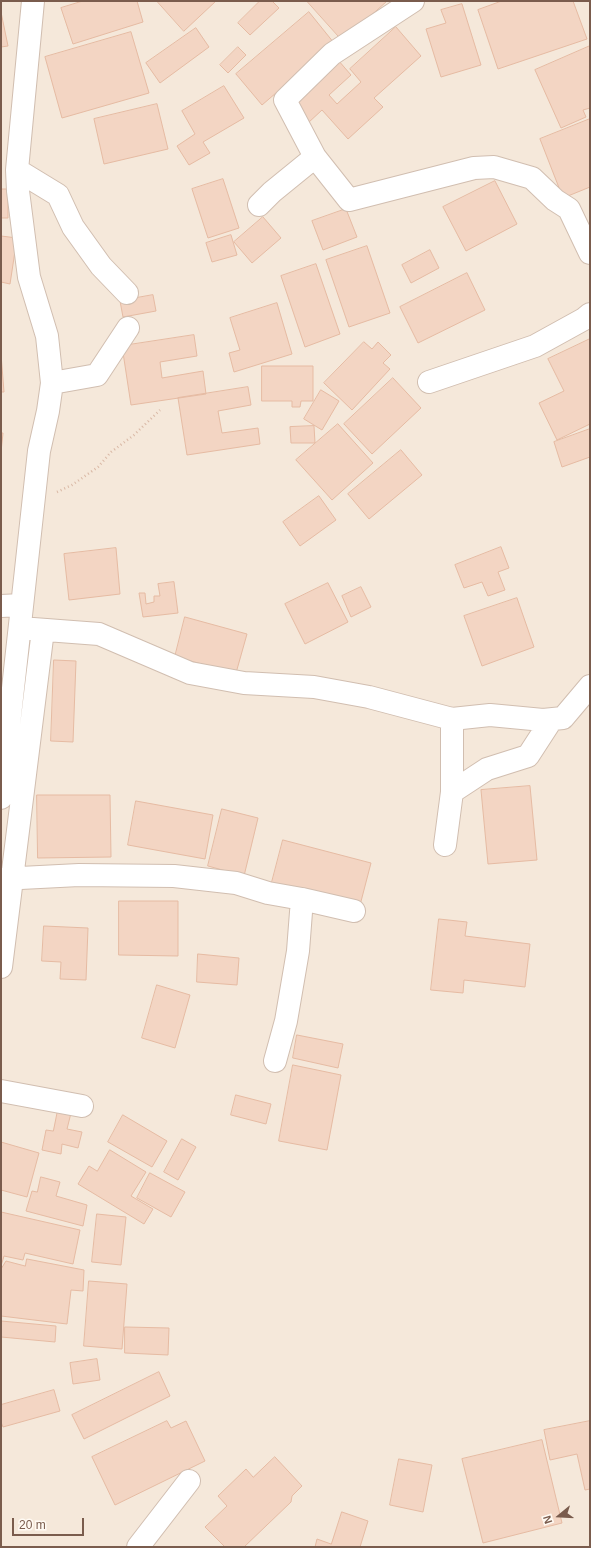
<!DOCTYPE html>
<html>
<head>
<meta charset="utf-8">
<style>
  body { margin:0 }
  #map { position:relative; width:591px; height:1548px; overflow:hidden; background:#fdf6ec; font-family:Arial,sans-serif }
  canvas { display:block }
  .frame { position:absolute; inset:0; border:2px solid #7a5c4d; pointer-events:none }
  .north { position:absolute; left:539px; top:1496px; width:40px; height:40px; -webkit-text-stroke:3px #fffaf3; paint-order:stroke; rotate:252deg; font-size:11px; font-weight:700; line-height:16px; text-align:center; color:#7a5c4d }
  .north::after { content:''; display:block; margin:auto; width:14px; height:18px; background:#7a5c4d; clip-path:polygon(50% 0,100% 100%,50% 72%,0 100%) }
  .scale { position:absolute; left:12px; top:1518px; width:72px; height:18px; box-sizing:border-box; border:2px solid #7a5c4d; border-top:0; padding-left:5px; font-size:12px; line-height:14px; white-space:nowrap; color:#7a5c4d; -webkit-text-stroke:3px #fffaf3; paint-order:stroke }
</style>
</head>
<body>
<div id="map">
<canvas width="591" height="1548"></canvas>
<div class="frame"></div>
<div class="north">N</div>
<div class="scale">20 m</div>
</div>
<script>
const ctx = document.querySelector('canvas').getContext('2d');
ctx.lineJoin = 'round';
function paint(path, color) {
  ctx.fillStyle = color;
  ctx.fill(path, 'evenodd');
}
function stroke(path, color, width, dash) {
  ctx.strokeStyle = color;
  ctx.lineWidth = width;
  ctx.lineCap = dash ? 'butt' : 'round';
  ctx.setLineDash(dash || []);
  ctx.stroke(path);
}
paint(new Path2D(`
  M1 1H590V1547H1Z`), '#f5e8da');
const building = new Path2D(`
  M83 1H137L143 22 73 44 61 8Z
  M157 1H216L184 31Z
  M260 1H272L279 8 250 35 238 23Z
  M307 1H387L343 41Z
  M502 1H573L587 39 498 69 478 10Z
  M462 4 481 65 441 77 426 29 446 23 441 10Z
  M1 12 8 46 1 47Z
  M309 12 334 43 262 105 236 74Z
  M396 27 421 56 374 98 383 107 348 139 322 110 308 123 290 102 338 60 351 75 329 95 337 104 361 82 350 69Z
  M196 28 209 47 160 83 146 63Z
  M131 32 149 93 62 118 45 57Z
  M590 46V108L583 110 586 117 561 128 535 70Z
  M238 47 246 55 228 73 220 65Z
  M224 86 244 118 203 142 210 153 189 165 177 146 195 134 182 111Z
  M157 104 168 149 104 164 94 119Z
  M590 119V187L563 198 540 139Z
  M223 179 239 228 208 238 192 189Z
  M495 181 517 224 466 251 443 207Z
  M1 189H8V218H1Z
  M346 209 357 237 323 250 312 221Z
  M263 217 281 238 252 263 234 242Z
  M231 235 237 255 212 262 206 243Z
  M1 236 17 238 10 284 1 282Z
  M367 246 390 313 349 327 326 260Z
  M430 250 439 268 411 283 402 265Z
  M316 264 340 334 305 347 281 276Z
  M467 273 485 310 418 343 400 307Z
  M153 295 156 311 123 317 120 301Z
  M277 303 292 354 234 372 229 353 240 350 230 318Z
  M194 335 197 356 160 362 162 378 203 371 206 394 131 405 122 346Z
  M590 339V424L557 440 539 403 564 391 548 359Z
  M364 342 372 349 378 342 391 355 383 363 390 369 352 410 324 383Z
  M1 354 4 392H1Z
  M262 366H313V401H301L300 407H292V401H262Z
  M393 378 421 408 372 454 344 424Z
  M248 387 251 405 218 411 222 433 258 428 260 444 187 455 178 398Z
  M321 390 339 401 322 430 304 419Z
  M338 424 373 463 332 500 296 460Z
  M314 426 315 443H291L290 427Z
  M590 429V457L562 467 554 442Z
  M1 433H3L1 452Z
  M401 450 422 475 369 519 348 494Z
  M319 496 336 520 300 546 283 522Z
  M501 547 509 568 498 572 505 590 488 596 482 582 464 588 455 565Z
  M116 548 120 594 69 600 64 554Z
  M174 582 178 613 143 617 139 593H145L146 604 154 602V596H160L158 584Z
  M328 583 348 622 305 644 285 604Z
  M361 587 371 607 351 617 342 596Z
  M517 598 534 647 482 666 464 616Z
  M185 617 247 634 236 673 175 657Z
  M54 660 76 661 73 742 51 741Z
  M530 786 537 860 488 864 481 790Z
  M37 795H110L111 857 38 858Z
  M136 801 213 815 205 859 128 845Z
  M222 809 258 818 244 876 208 866Z
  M283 840 371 863 359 909 271 886Z
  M119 901H178V956L119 955Z
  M439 919 467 922 465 936 530 944 525 987 464 980 463 993 431 990Z
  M44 926 88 928 86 980 60 979 61 962 42 961Z
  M198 954 239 958 237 985 197 982Z
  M157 985 190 995 175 1048 142 1038Z
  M297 1035 343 1044 338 1068 293 1058Z
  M293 1065 341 1075 327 1150 279 1141Z
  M236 1095 271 1104 266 1124 231 1115Z
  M58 1110 71 1113 67 1129 82 1132 78 1148 62 1144 61 1154 42 1150 46 1130 53 1131Z
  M123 1115 167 1141 152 1167 108 1142Z
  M182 1139 196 1147 178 1180 164 1172Z
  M1 1142 39 1153 27 1197 1 1190Z
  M110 1150 146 1172 131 1196 153 1209 144 1224 78 1184 89 1166 97 1171Z
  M150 1173 185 1192 171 1217 137 1198Z
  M41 1177 60 1182 56 1196 87 1205 83 1226 26 1211 32 1191 37 1192Z
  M1 1212 80 1230 73 1264 25 1253 23 1260 4 1256 1 1266Z
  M97 1214 126 1217 121 1265 92 1262Z
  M27 1259 84 1270 83 1291 71 1290 67 1324 1 1316V1269L6 1261 25 1266Z
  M89 1281 127 1284 122 1349 84 1346Z
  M1 1321 56 1326 55 1342 1 1337Z
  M125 1327 169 1328 168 1355 125 1353Z
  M97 1359 100 1380 73 1384 70 1363Z
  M159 1372 170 1396 84 1439 72 1415Z
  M54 1390 60 1411 3 1427 1 1422V1405Z
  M167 1421 171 1428 186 1421 205 1461 115 1505 92 1457Z
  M590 1421V1489L585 1490 577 1454 550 1460 544 1430Z
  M542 1440 562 1523 483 1543 462 1459Z
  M275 1457 302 1486 292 1496 291 1502 244 1547H225L205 1527 227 1506 218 1496 246 1469 253 1477Z
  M399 1459 432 1465 423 1512 390 1505Z
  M342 1512 368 1521 360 1547H315L317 1539 331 1544Z`);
paint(building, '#f3d5c3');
stroke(building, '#e6bba3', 1);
const street = new Path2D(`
  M315 157 349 200 474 168 494 167 532 178 555 200 569 209 590 253
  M17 170 58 195 73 227 101 266 127 293
  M259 205 272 192 315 157 285 100 332 54 413 1
  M429 382 535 346 584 319 590 314
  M52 383 97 375 128 328
  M1 606 22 605
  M20 628 99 634 190 673 244 683 314 687 369 697 452 719 490 715 543 720 563 718 590 686
  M452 792 487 769 528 756 552 719
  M1 798 39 451 48 411 52 383 47 336 29 277 18 191 17 170 33 1
  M445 845 452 792V719
  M1 879 79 875 174 876 236 883 268 893 302 899 354 911
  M1 967 43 630
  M275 1061 286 1021 298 951 302 899
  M1 1091 82 1106
  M138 1547 189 1481`);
stroke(street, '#d1beb0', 24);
stroke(new Path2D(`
  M57 492 72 485 98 467 111 452 134 435 160 410`), '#d9b8a5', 2.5, [1, 3]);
stroke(street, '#fff', 22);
</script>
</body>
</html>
